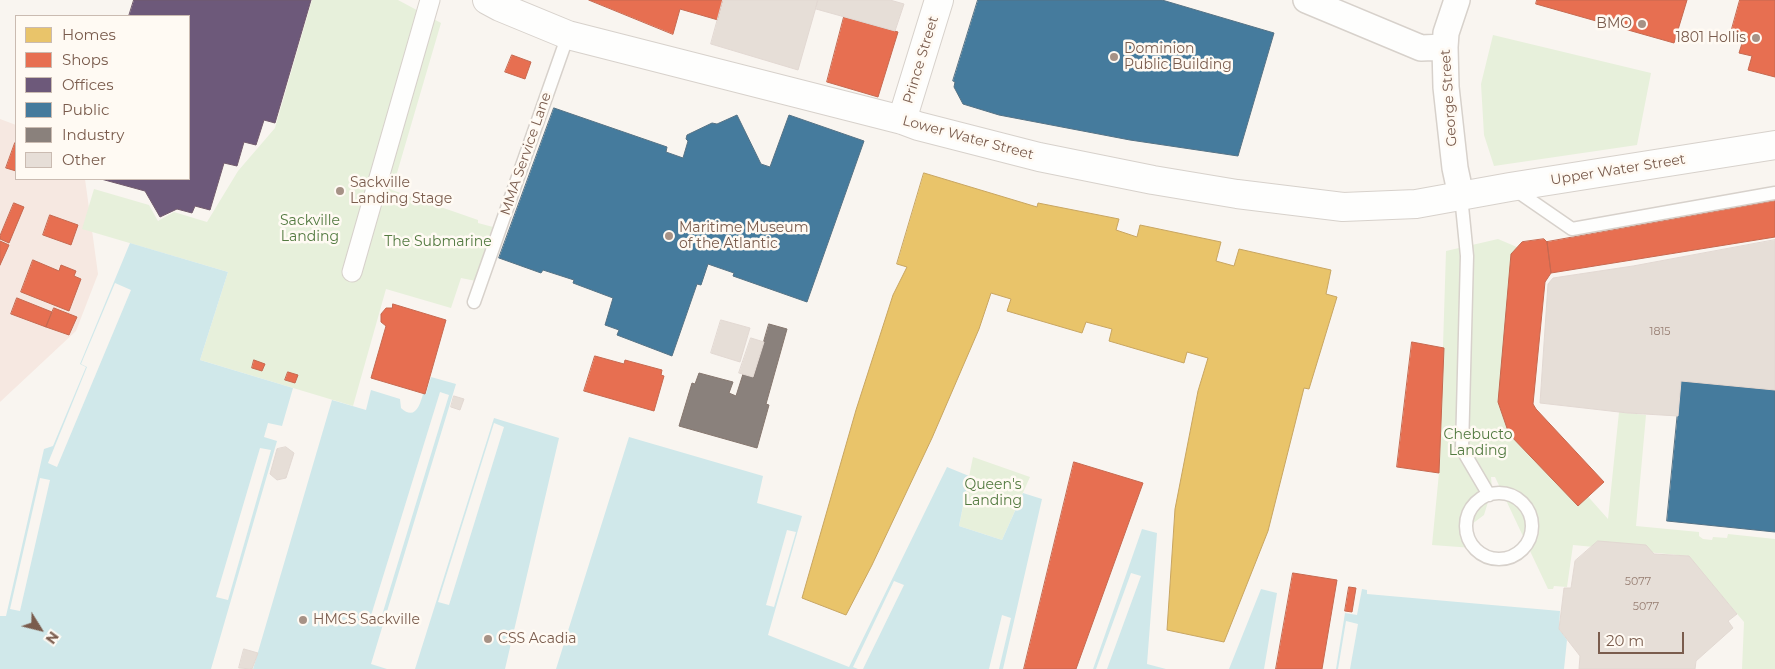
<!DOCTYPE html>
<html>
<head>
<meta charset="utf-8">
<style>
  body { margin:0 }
  #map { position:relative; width:1775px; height:669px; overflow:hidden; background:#f9f5f0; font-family:Montserrat,sans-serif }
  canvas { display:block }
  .legend { position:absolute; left:15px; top:15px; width:175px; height:165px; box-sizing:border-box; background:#fffaf3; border:1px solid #cabbb1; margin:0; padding:6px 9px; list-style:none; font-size:15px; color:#7a5c4d }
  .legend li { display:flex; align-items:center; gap:10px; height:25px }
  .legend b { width:25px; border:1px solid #cabbb1 }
  .north { position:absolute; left:15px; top:604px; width:50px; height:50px; -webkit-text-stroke:4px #fffaf3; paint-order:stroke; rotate:126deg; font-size:14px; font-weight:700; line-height:20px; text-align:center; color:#7a5c4d }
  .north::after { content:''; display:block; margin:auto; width:18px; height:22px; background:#7a5c4d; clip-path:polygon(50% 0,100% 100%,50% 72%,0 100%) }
  .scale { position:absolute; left:1598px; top:632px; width:86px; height:22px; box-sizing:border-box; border:2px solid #7a5c4d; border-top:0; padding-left:6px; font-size:15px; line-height:18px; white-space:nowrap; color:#7a5c4d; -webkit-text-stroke:4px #fffaf3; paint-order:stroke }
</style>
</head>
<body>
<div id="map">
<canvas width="1775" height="669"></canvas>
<ul class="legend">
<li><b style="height:14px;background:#e9c46a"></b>Homes</li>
<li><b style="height:14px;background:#e76f51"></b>Shops</li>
<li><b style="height:14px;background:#6d597a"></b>Offices</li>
<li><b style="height:14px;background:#457b9d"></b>Public</li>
<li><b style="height:14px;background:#8a817c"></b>Industry</li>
<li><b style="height:14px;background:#e6ded7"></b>Other</li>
</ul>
<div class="north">N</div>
<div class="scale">20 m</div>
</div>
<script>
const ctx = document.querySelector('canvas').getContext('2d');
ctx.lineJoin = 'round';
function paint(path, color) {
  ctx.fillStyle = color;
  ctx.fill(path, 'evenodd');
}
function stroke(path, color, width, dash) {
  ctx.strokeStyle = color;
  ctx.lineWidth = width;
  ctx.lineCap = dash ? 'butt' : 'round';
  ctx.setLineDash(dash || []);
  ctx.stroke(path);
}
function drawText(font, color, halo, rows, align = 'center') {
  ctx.font = font + ' Montserrat,sans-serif';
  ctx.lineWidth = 5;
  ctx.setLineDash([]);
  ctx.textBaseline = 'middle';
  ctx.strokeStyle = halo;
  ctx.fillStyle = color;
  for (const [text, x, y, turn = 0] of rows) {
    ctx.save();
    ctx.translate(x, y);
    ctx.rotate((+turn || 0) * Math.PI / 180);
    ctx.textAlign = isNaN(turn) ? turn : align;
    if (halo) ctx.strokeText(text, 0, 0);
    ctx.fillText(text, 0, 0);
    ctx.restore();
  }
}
paint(new Path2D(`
  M0 119 16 125V179H85L98 274 76 331 0 402Z`), '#f6e8e1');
paint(new Path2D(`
  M312 0H398L441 23 392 190 478 220V223L493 227 476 281 461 278 451 308 386 289 353 406 200 360 228 272 82 229 94 189 149 205 158 221 174 212 207 222 238 171 275 128Z
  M1493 35 1651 73 1637 145 1494 166 1484 135 1481 84Z
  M1498 239 1524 250 1504 402 1608 519 1619 412 1646 415 1636 526 1699 532V536L1703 539 1712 540 1713 537 1727 538 1728 534 1775 539V669H1742L1744 622 1688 556 1573 545 1567 587 1554 586 1553 589H1548L1495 477H1491L1492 489 1484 515 1472 524 1473 548 1432 545 1439 473 1446 251Z
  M973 457 1030 477 1002 540 959 526Z`), '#e7f0db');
paint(new Path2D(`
  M130 243 228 272 200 360 293 388 282 426 268 423 264 437 277 441 211 669H0V616H6L44 449 53 446 86 367 80 364Z
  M431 377 456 384 371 664 387 669H253L332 400 366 410 371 390 400 399 401 408C415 421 420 405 423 394H426Z
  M494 418 559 438 505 669H415Z
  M629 437 763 476 757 503 802 516 768 635 849 667 947 467 969 476 959 526 1002 540 1023 493 1042 499 1003 669H556Z
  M1142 529 1157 533 1147 664 1166 669H1093Z
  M1261 589 1277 593 1264 669H1229Z
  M1362 589 1367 590V594L1560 611 1559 629 1567 640 1564 669H1336L1345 613 1357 615Z`), '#d0e8ea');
paint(new Path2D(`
  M115 283 131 290 57 467 48 463 87 367 81 364Z
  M440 392 449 395 379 625 369 622Z
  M494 423 504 427 449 605 438 602Z
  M260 448 271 450 228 600 216 597Z
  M40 478 50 480 20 611 10 609Z
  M787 530 796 532 774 607 766 605Z
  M1131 573 1141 576 1107 669H1096Z
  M894 581 904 585 863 669H858L853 667Z
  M1002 615 1011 618 999 669H989Z
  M1346 621 1358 624 1350 669H1338Z`), '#f9f5f0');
const homes = new Path2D(`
  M924 173 1037 207 1038 203 1119 219 1116 230 1137 237 1140 225 1221 242 1216 261 1234 266 1239 249 1331 270 1326 294 1337 297 1309 389 1304 388 1268 531 1224 642 1167 630 1175 509 1198 391 1208 358 1187 352 1184 363 1109 341 1112 329 1086 322 1082 333 1007 311 1011 299 991 293 979 329 932 438 872 565 846 615 802 598 856 410 893 295 907 267 897 264Z`);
paint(homes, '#e9c46a');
stroke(homes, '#c8a561', 1);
const shops = new Path2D(`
  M589 0H723L718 20 680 9 673 34Z
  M1537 0H1687L1674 43 1536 4Z
  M1740 0H1775V77L1748 70 1752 56 1739 53 1743 40 1730 36Z
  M844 17 898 32 878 97 827 82Z
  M512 55 531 62 525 79 505 72Z
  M15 143 16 144V171L6 168Z
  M1775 201V237L1551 273 1547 242Z
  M14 203 24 207 9 243 0 239V236Z
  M50 215 78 225 71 245 43 235Z
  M1544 239 1547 242 1551 273 1545 282 1533 404 1536 409 1604 482 1578 506 1509 434 1498 402 1511 254 1522 242Z
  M0 241 9 245 0 265Z
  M33 260 59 271 61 265 76 271 74 276 81 279 69 311 21 292Z
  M17 298 52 312 46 327 11 314Z
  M393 304 446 320 425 394 371 378 386 326 381 322V314L386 308H392Z
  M54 308 77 317 69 335 46 327Z
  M1412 342 1444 348 1439 473 1397 467Z
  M595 356 624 364 625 360 662 370 661 375 664 376 654 411 584 391Z
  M254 360 265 364 262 371 252 368Z
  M288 372 298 375 295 383 285 380Z
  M1074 462 1143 483 1076 669H1024Z
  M1293 573 1337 580 1322 669H1276Z
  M1349 587 1356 588 1352 612 1345 611Z`);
paint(shops, '#e76f51');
stroke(shops, '#c66950', 1);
const offices = new Path2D(`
  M134 0H311L275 123 264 120 256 145 244 142 237 166 224 163 210 210 195 206 192 213 177 209 160 217 145 191 101 179H189V16H129Z`);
paint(offices, '#6d597a');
stroke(offices, '#715a6c', 1);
const public = new Path2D(`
  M978 0H1162L1274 33 1238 156 1130 140 999 115 963 104 954 87 955 82 953 81Z
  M554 108 667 147 666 152 683 158 688 141 686 139 687 135 712 123 717 124 737 115 761 164 770 167 789 115 864 141 807 302 733 276 734 273 708 264 701 285 697 284 672 356 617 335 619 330 605 325 613 298 573 283 574 280 543 270 541 273 499 258Z
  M1681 381 1775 390V532L1667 521Z`);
paint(public, '#457b9d');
stroke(public, '#557285', 1);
const industry = new Path2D(`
  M769 324 787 329 766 404 769 405 757 448 679 426 692 383 695 384 699 373 733 382 729 393 736 396 743 374 753 377Z`);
paint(industry, '#8a817c');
stroke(industry, '#85766e', 1);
const building = new Path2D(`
  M723 0H818L798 70 711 44Z
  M818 0H890L904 4 895 31 816 9Z
  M1775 240V390L1681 381 1678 416 1628 413 1540 403 1548 284 1553 278 1633 266Z
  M721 320 750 328 740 362 711 353Z
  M751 338 764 342 753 377 739 373Z
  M454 396 464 399 460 410 451 407Z
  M286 447 294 453 286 478 277 480 270 474 277 449Z
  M1598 541 1646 545 1654 554 1689 556 1737 614 1728 621 1733 628 1696 661 1695 669H1579L1580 656 1559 629 1564 588H1571L1575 561Z
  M244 649 258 653 252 669 239 668Z`);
paint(building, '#e6ded7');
stroke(building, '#e2d8d2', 1);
const service = new Path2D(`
  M1514 189 1572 229 1775 193
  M1461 196 1467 256 1462 449 1489 495
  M474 302 568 35
  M1466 526a33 33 0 1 1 66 0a33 33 0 1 1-66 0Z`);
const pedestrian = new Path2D(`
  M352 272 430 0`);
const minor = new Path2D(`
  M1306 0 1421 48 1445 47
  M1457 0 1446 33 1445 47 1446 87 1455 168 1461 196`);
const tertiary = new Path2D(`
  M487 0 500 7 568 35 902 120 918 126 1039 157 1153 180 1237 194 1343 207 1416 204 1510 187 1775 145
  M902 120 939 0`);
stroke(service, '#d7d1cb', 15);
stroke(pedestrian, '#d7d1cb', 21);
stroke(minor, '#d7d1cb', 28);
stroke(tertiary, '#d7d1cb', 30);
stroke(service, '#fefefd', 12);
stroke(pedestrian, '#fefefd', 19);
stroke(minor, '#fefefd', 25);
stroke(tertiary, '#fefefd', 28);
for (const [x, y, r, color] of [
  [1642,24,5,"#a69286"],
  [1756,38,5,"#a69286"],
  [1114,57,5,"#a69286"],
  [340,191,5,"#a69286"],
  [669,236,5,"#a69286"],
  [303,620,5,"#a69286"],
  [488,639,5,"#a69286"]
]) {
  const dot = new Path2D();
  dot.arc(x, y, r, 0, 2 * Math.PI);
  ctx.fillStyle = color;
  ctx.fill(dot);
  stroke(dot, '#fffaf3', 2);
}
drawText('11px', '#977e72', null, [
  ["1815",1660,332],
  ["5077",1638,582],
  ["5077",1646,607]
]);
drawText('14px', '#7a5c4d', '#fffaf3', [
  ["BMO",1632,24,"right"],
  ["1801 Hollis",1746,38,"right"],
  ["Dominion",1124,49],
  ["Public Building",1124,65],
  ["Sackville",350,183],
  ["Landing Stage",350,199],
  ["Maritime Museum",679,228],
  ["of the Atlantic",679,244],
  ["HMCS Sackville",313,620],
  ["CSS Acadia",498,639]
], 'left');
drawText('14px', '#7a5c4d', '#fffaf3', [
  ["Prince Street",921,60,-73],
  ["George Street",1449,98,-94],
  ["Lower Water Street",968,138,15],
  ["MMA Service Lane",526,154,-71],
  ["Upper Water Street",1618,170,-9]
]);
drawText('14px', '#537a41', '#fffaf3', [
  ["Sackville",310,221],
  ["Landing",310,237],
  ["The Submarine",438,242],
  ["Chebucto",1478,435],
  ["Landing",1478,451],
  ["Queen's",993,485],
  ["Landing",993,501]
]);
</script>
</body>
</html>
